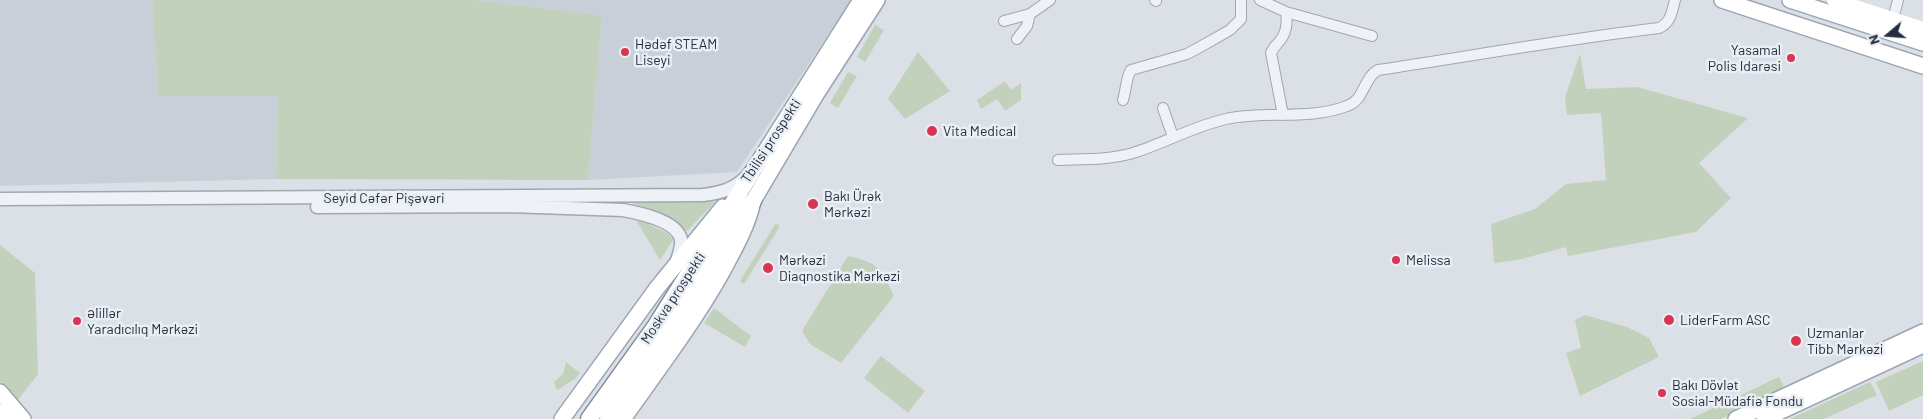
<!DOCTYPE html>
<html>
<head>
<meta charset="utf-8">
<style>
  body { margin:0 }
  #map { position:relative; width:1923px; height:419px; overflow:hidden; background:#dbe0e7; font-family:Barlow,sans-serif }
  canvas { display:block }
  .north { position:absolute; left:1863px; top:10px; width:50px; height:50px; -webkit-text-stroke:4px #eaeff5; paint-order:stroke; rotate:252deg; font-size:14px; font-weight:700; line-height:20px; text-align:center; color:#242e3e }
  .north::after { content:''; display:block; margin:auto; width:18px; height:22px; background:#242e3e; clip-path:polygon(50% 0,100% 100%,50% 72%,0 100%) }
</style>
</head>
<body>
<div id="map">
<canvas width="1923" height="419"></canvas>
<div class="north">N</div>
</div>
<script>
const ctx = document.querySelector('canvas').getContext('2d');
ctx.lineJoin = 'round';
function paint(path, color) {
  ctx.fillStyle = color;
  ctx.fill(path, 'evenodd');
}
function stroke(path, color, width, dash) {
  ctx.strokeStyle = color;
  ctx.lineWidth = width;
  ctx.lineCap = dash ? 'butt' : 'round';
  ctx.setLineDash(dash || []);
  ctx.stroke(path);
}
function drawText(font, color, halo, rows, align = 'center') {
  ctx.font = font + ' Barlow,sans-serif';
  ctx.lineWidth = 5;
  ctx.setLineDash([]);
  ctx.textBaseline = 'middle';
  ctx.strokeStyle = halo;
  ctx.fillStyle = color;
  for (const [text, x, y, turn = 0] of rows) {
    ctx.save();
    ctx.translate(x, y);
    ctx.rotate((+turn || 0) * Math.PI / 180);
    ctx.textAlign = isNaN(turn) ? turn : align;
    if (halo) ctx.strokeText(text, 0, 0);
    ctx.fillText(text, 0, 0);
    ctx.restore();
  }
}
paint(new Path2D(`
  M0 0H152L158 96H277L276 179 0 186Z
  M477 0H851L737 172 588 180 602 15Z`), '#c9cfd9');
paint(new Path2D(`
  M152 0H477L602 15 588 180 276 179 277 96H158Z
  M875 25 884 30 865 62 857 57Z
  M918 52 950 91 905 119 888 99Z
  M1580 54 1586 89 1637 87 1748 118 1699 163 1731 198 1696 232 1568 256 1566 247 1518 260 1494 263 1491 224 1535 209 1566 184 1606 180 1601 113 1567 115 1565 97Z
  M848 72 857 76 838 108 830 103Z
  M1005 81 1011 90 1021 83V100L1005 111 997 99 981 109 977 100Z
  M656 201 715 202 687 231 673 221 633 203Z
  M634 217 669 234 673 240 660 260Z
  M776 223 780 226 744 284 740 281Z
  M0 245 35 273 38 374 17 401 0 381Z
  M848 256C879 263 881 268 894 296L841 363 810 344 802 331Z
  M714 308 751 336 745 347 704 323Z
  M1585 315 1627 327 1649 338 1659 357 1580 396 1566 353 1581 348 1575 320Z
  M881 356 925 391 908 413 864 378Z
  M1923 361V395L1889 411 1876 382Z
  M566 362 580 373 576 378 557 390 554 382 563 374Z
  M1779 377 1785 390 1721 419H1690Z
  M1870 382 1877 395 1824 419H1790Z`), '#c2d1bc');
const minor = new Path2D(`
  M1155 0 1156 1
  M1260 0 1286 12 1372 36
  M1030 14 1050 0
  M1893 19 1898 0
  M1004 21 1030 14 1027 26 1017 39
  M1123 100C1126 91 1126 77 1131 70L1187 54 1200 47 1230 30 1241 19V0
  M1163 108 1173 137
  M1283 115 1271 53C1274 45 1280 43 1283 36 1287 29 1287 19 1286 12
  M1058 160C1083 159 1109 160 1133 153 1165 143 1194 126 1226 119 1266 110 1308 121 1347 106 1365 100 1363 78 1378 70 1472 56 1565 39 1659 28 1671 23 1672 11 1675 0`);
const tertiary = new Path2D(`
  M0 199 703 195C720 193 733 190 746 177
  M317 207 509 206 623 210C639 213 676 220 681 239 682 247 679 255 676 263`);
const primary = new Path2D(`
  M1722 0 1923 66
  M1790 0 1923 43
  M743 184 751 174 861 0
  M0 392 23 419
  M0 412 6 419
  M562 419 657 288 723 207
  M623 419C657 371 692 325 721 274 734 250 747 228 753 201L817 93 877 0
  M1736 419 1923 332
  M1764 419 1923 345`);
const trunk = new Path2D(`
  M589 419 655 327 751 174
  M608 419 658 350 753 201`);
stroke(minor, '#a0a7b1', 12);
stroke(tertiary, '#a0a7b1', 15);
stroke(primary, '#9aa4b3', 18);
stroke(trunk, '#828e9e', 19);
stroke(minor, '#eef1f5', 10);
stroke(tertiary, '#eef1f5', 12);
stroke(new Path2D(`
  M1834 0 1923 29`), '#fff', 14);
stroke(primary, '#fff', 15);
stroke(trunk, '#fff', 16);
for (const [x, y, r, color] of [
  [625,52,5,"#d73551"],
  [1791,58,5,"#d73551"],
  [932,131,6,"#d73551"],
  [813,204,6,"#d73551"],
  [1396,260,5,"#d73551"],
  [768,268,6,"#d73551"],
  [1669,320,6,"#d73551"],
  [77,321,5,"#d73551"],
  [1796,341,6,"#d73551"],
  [1662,393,5,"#d73551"]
]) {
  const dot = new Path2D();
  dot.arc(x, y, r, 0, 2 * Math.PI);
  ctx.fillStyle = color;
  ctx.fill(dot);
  stroke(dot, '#eaeff5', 2);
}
drawText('14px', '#242e3e', '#eaeff5', [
  ["Hədəf STEAM",635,44],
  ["Liseyi",635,60],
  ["Yasamal",1781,50,"right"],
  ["Polis Idarəsi",1781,66,"right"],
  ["Vita Medical",943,131],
  ["Bakı Ürək",824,196],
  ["Mərkəzi",824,212],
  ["Mərkəzi",779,260],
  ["Diaqnostika Mərkəzi",779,276],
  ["Melissa",1406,260],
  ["Əlillər",87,313],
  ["Yaradıcılıq Mərkəzi",87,329],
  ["LiderFarm ASC",1680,320],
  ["Uzmanlar",1807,333],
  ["Tibb Mərkəzi",1807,349],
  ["Bakı Dövlət",1672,385],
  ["Sosial-Müdafiə Fondu",1672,401]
], 'left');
drawText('14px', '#242e3e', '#eaeff5', [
  ["Tbilisi prospekti",771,141,-57],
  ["Seyid Cəfər Pişəvəri",384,198],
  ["Moskva prospekti",673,298,-57]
]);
</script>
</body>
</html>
